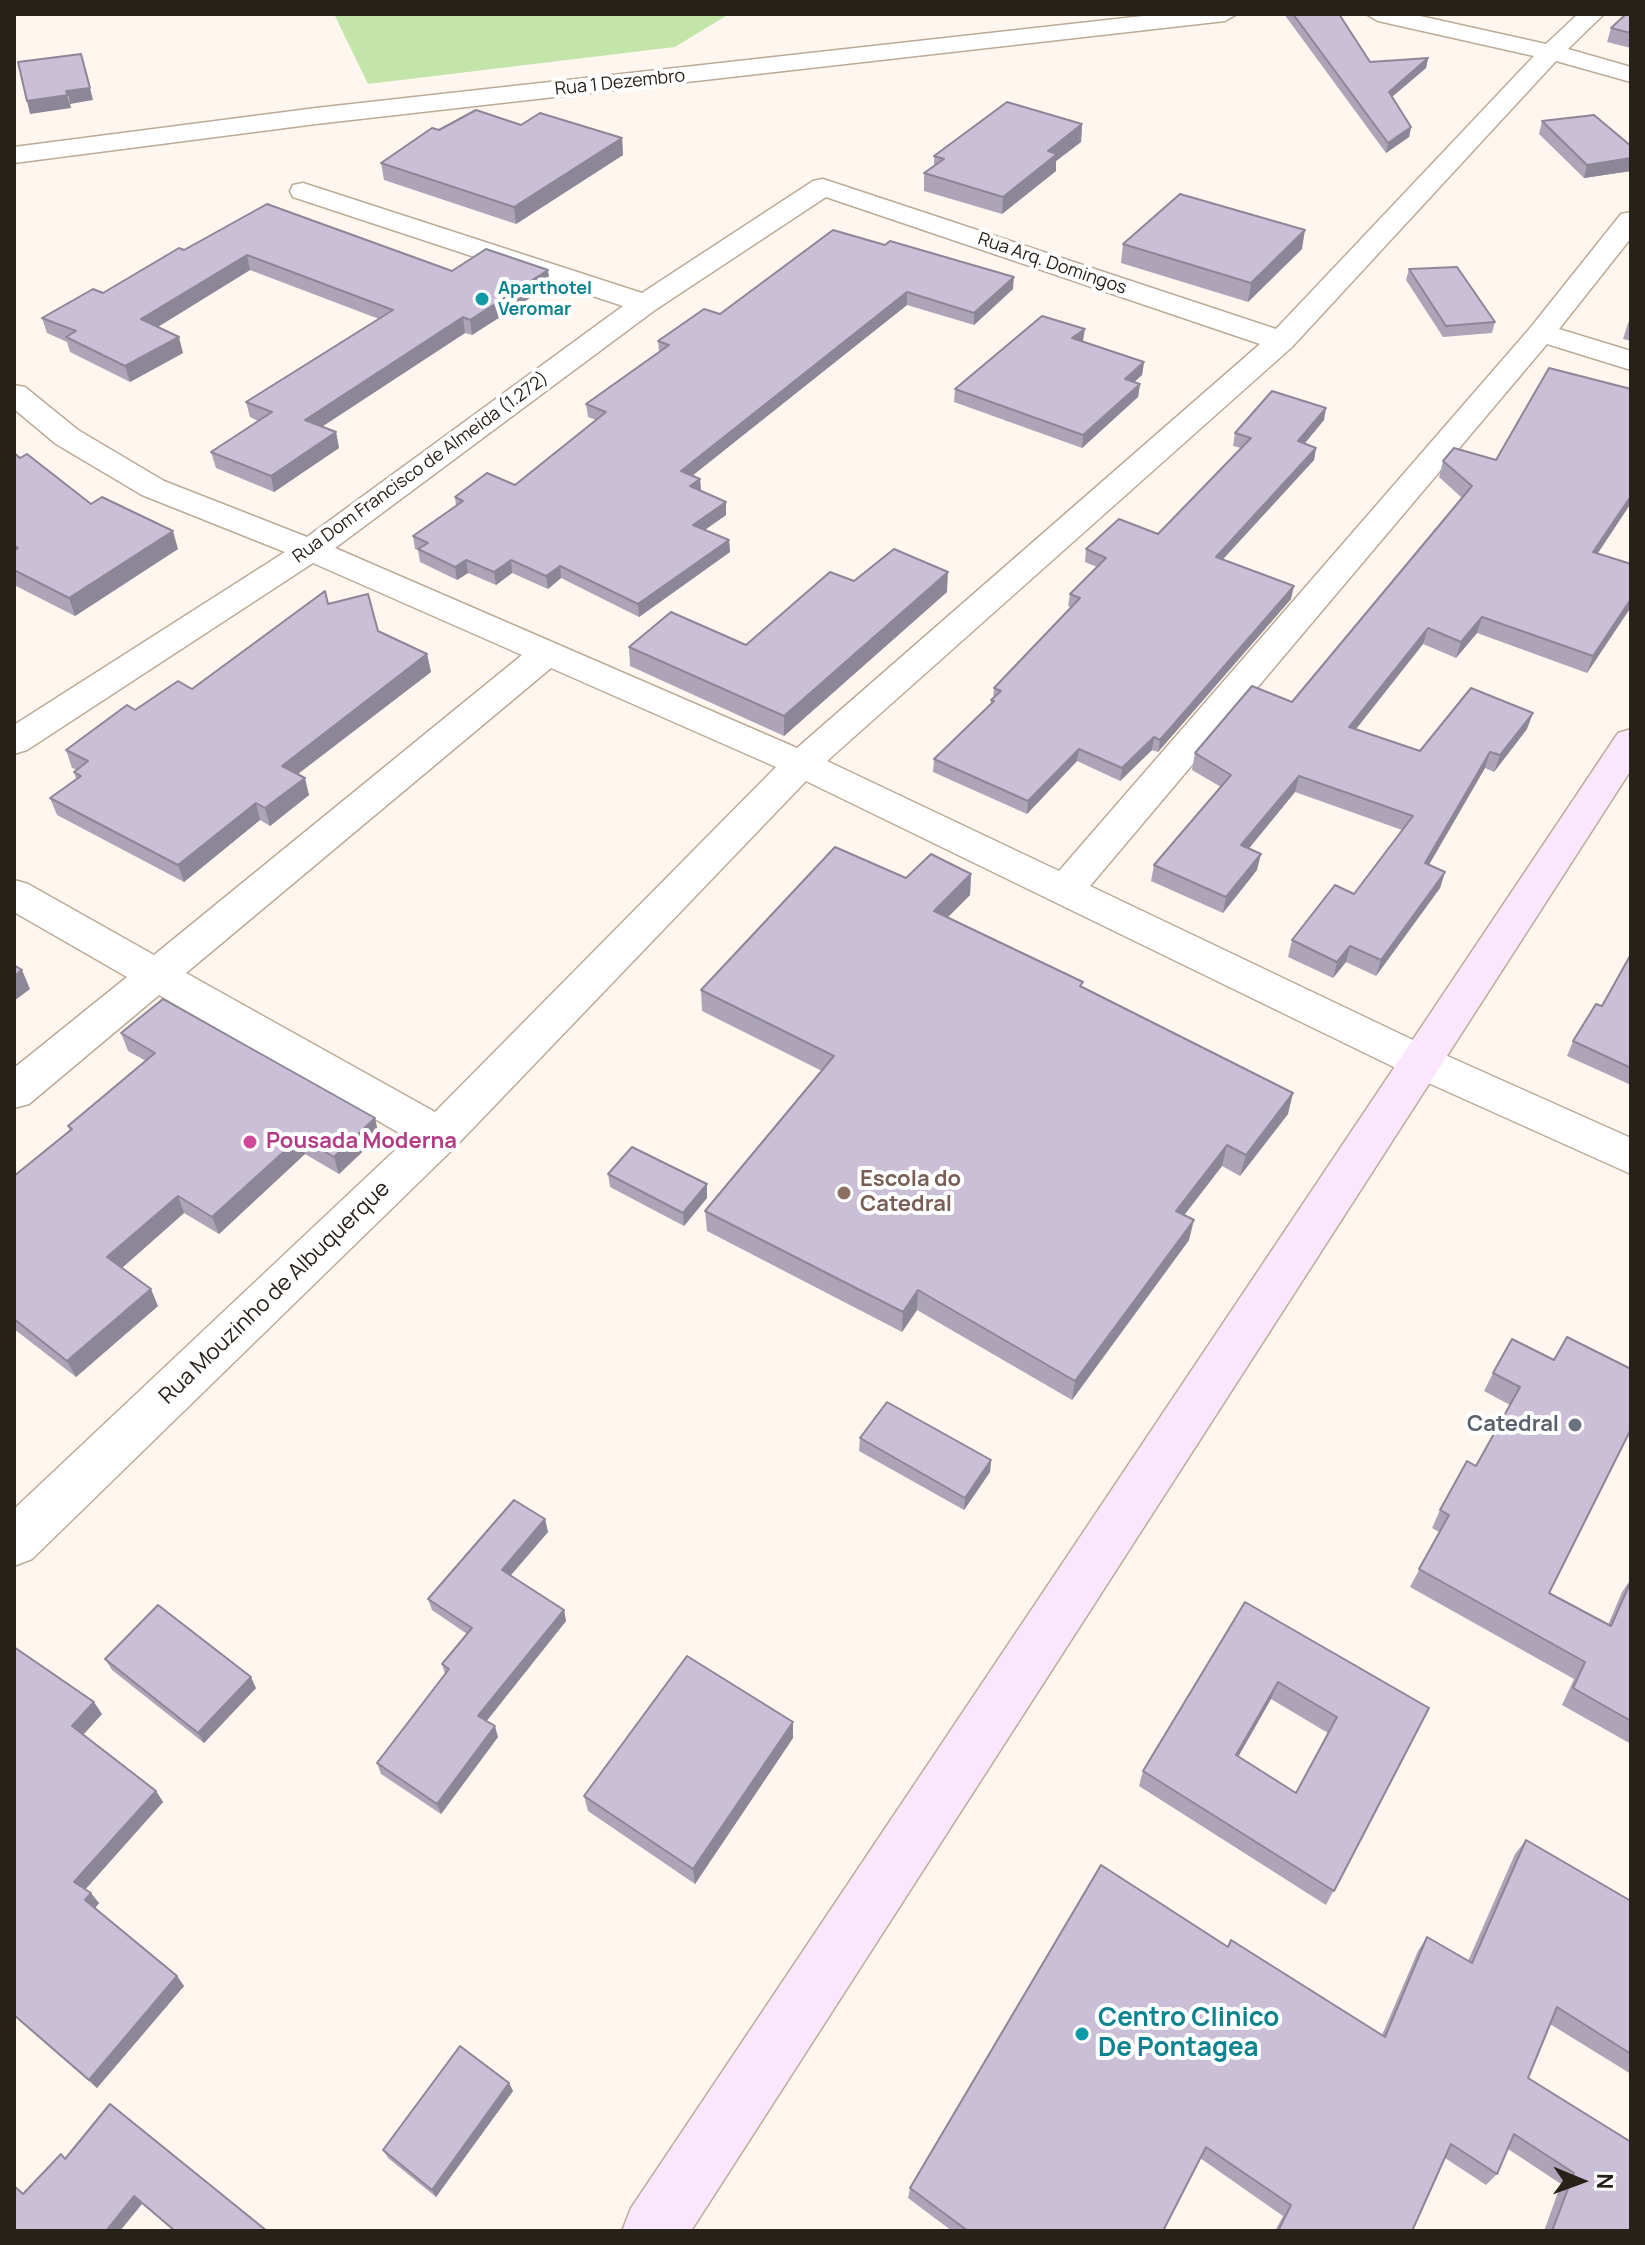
<!DOCTYPE html>
<html>
<head>
<meta charset="utf-8">
<style>
  body { margin:0 }
  #map { position:relative; width:1645px; height:2245px; overflow:hidden; background:#fff7ef; font-family:Manrope,sans-serif }
  canvas { display:block }
  .frame { position:absolute; inset:0; border:16px solid #28211a; pointer-events:none }
  .north { position:absolute; left:1541px; top:2141px; width:80px; height:80px; -webkit-text-stroke:6px #fff; paint-order:stroke; rotate:91deg; font-size:22px; font-weight:700; line-height:32px; text-align:center; color:#28211a }
  .north::after { content:''; display:block; margin:auto; width:28px; height:36px; background:#28211a; clip-path:polygon(50% 0,100% 100%,50% 72%,0 100%) }
</style>
</head>
<body>
<div id="map">
<canvas width="1645" height="2245"></canvas>
<div class="frame"></div>
<div class="north">N</div>
</div>
<script>
const ctx = document.querySelector('canvas').getContext('2d');
ctx.lineJoin = 'round';
function paint(path, color) {
  ctx.fillStyle = color;
  ctx.fill(path, 'evenodd');
}
function stroke(path, color, width, dash) {
  ctx.strokeStyle = color;
  ctx.lineWidth = width;
  ctx.lineCap = dash ? 'butt' : 'round';
  ctx.setLineDash(dash || []);
  ctx.stroke(path);
}
function drawText(font, color, halo, rows, align = 'center') {
  ctx.font = font + ' Manrope,sans-serif';
  ctx.lineWidth = 8;
  ctx.setLineDash([]);
  ctx.textBaseline = 'middle';
  ctx.strokeStyle = halo;
  ctx.fillStyle = color;
  for (const [text, x, y, turn = 0] of rows) {
    ctx.save();
    ctx.translate(x, y);
    ctx.rotate((+turn || 0) * Math.PI / 180);
    ctx.textAlign = isNaN(turn) ? turn : align;
    if (halo) ctx.strokeText(text, 0, 0);
    ctx.fillText(text, 0, 0);
    ctx.restore();
  }
}
paint(new Path2D(`
  M334 14H729L675 47 368 84Z`), '#c4e5a9');
const street = new Path2D(`
  M1161 14H1237L1225 21 316 124 14 163V147L316 108Z
  M1366 14H1411L1546 44 1578 14H1604L1568 49 1631 67V82L1556 61 1292 347 827 761 1059 871 1531 327 1621 214 1631 212V238L1559 329 1631 351V370L1547 344 1090 886 1434 1050 1631 1138V1174L1404 1072 806 781 455 1147 32 1559 14 1566V1509L408 1138 159 995 29 1104 14 1108V1068L127 977 14 912V880L28 884 154 955 522 655 313 563 27 750 14 754V725L285 552 142 495 56 444 14 409V385L25 387 78 430 164 481 307 537 623 306 293 197 290 191 293 185 303 183 642 293 813 181 823 179 1276 329 1534 56 1378 21ZM826 197 1260 344 797 748 335 548 655 310ZM551 668 776 767 435 1112 186 973Z`);
const secondary = new Path2D(`
  M1631 729V770L691 2231H622L631 2208 1618 733Z`);
stroke(street, '#bcaa97', 3);
stroke(secondary, '#bcaa97', 3);
paint(street, '#fff');
paint(secondary, '#fae6fd');
paint(new Path2D(`
  M1284 14H1339L1370 62 1428 58 1426 68 1392 97 1411 127 1409 137 1386 153Z
  M1631 14V48L1607 42 1611 28Z
  M1542 121 1631 146V171L1584 178 1539 134Z
  M1082 124 1081 142 1056 161V171L1002 214 924 191V173L934 166V156Z
  M521 125 622 138 623 155 516 224 384 180 381 163 439 130Z
  M833 230 1013 289 974 325 907 305 692 475 700 479 701 491 726 515 705 530 729 540 730 552 639 617 561 578 548 589 512 573 496 585 468 573 457 580 420 562 418 550 415 549 413 536 456 506 455 497 515 485 596 420 588 417 586 404 659 352 658 341 720 314Z
  M1123 244 1302 249 1248 302 1121 263Z
  M184 250 452 271 550 285 472 335 465 333 322 426 336 432 339 448 274 492 216 468 211 452 258 421 250 417 246 402 379 319 250 270 157 327 183 353 130 382 70 352 67 342 47 333 42 318 103 293Z
  M1409 269 1495 322 1492 333 1443 337 1406 280Z
  M1631 320V341L1623 339 1628 323Z
  M1083 342 1144 362 1142 375 1134 382 1140 384 1138 397 1082 448 954 402 955 389Z
  M1324 420 1304 444 1316 448 1314 460 1223 559 1291 599 1158 752 1152 750 1120 781 1077 761 1027 814 933 772 934 759 991 705V700L993 698 994 688 1071 607 1068 606 1070 594 1097 567 1085 562 1086 549 1158 534 1241 448 1233 446 1235 433Z
  M14 453 91 504 178 549 75 616 14 585Z
  M1443 461 1631 503 1598 553 1631 564V607L1587 673 1477 633 1456 658 1423 644 1356 729 1420 751 1527 729 1494 772 1485 768 1429 865 1445 872 1440 888 1376 976 1346 962 1333 978 1288 957 1292 940 1354 894 1402 830 1295 792 1248 849 1257 870 1223 913 1151 881 1154 865 1221 787 1192 770 1195 753 1292 702 1462 498 1439 477Z
  M854 581 947 592 784 736 630 666 629 647 746 645Z
  M328 604 378 631 427 654 431 672 298 774 309 795 270 826 260 820 184 882 57 815 50 798 76 779 74 772 77 770 72 768 66 750 135 710 192 689Z
  M971 874 970 895 948 917 1082 987 1288 1114 1240 1176 1222 1166 1184 1215 1189 1240 1072 1400 917 1310 902 1332 707 1231 705 1211 822 1071 702 1011 701 990 906 878Z
  M1631 954V1085L1567 1056 1573 1041 1602 1006Z
  M121 1033 379 1136 339 1174 305 1154 219 1234 184 1213 122 1268 158 1306 76 1377 14 1329V1176L70 1131 68 1126 146 1061 128 1051Z
  M608 1174 707 1184V1198L684 1226 610 1187Z
  M1554 1360 1549 1593 1608 1625 1622 1592 1631 1579V1744L1562 1705 1574 1679 1410 1587 1439 1532 1432 1528 1440 1510 1476 1466 1510 1405 1484 1391 1493 1373Z
  M860 1438 991 1460 990 1472 964 1510 859 1451Z
  M545 1519 548 1532 510 1576 564 1610 566 1621 486 1721 498 1737 441 1814 381 1774 377 1763 445 1674 442 1664 467 1634 432 1610 428 1599Z
  M1245 1602 1429 1708 1326 1905 1139 1786 1143 1771ZM1271 1699 1328 1733 1296 1793 1238 1757Z
  M14 1647 102 1714 83 1735 156 1791 163 1802 85 1889 99 1903 94 1909 177 1976 184 1986 97 2088 14 2016Z
  M105 1659 256 1688 204 1743 112 1670Z
  M793 1722V1738L695 1884 588 1811 584 1796Z
  M1526 1840 1631 1901V2074L1550 2024 1528 2078 1631 2231H1544L1561 2184 1508 2149 1497 2174 1486 2185 1445 2158 1412 2231H1275L1283 2216 1200 2158 1163 2231H952L908 2198 910 2188 1228 1947 1382 2035 1418 1951 1427 1937 1468 1961 1515 1854Z
  M509 2083 513 2091 436 2197 388 2158 383 2150Z`), '#aea4b8');
paint(new Path2D(`
  M1428 58 1426 68 1387 101 1389 92Z
  M90 88 93 100 70 104 66 91Z
  M68 95 71 108 30 114 27 101Z
  M1082 124 1081 142 1056 161V171L1002 214 1003 197 1048 151Z
  M1411 127 1409 137 1386 153 1388 143Z
  M622 138 623 155 516 224 514 207Z
  M1631 158V171L1584 178 1587 165Z
  M1305 230 1302 249 1248 302 1251 283Z
  M247 255 250 270 145 335 141 319Z
  M548 270 550 285 472 335 470 320Z
  M1014 277 1013 289 974 325V313Z
  M907 292V305L682 484 681 471Z
  M463 317 465 333 308 436 305 420Z
  M1085 329 1083 341 1072 338Z
  M179 337 183 353 130 382 125 366Z
  M1144 362 1142 375 1123 392 1125 379Z
  M1140 384 1138 397 1082 448 1083 435Z
  M1326 408 1324 420 1296 454 1298 441Z
  M336 432 339 448 274 492 271 476Z
  M1316 448 1314 460 1214 569 1216 557Z
  M700 479 701 492 690 486Z
  M1631 496V503L1588 568 1593 552Z
  M726 502V515L693 538V525Z
  M173 531 178 549 75 616 69 598Z
  M729 540 730 552 639 617 638 604Z
  M466 560 468 573 457 580 455 567Z
  M511 560 512 573 496 585 494 572Z
  M560 566 561 578 548 589 546 576Z
  M948 572 947 592 784 736V716Z
  M1294 586 1291 599 1158 752 1160 740Z
  M1631 599V607L1587 673 1593 656Z
  M1482 617 1477 633 1456 658 1461 642Z
  M1428 628 1423 644 1345 743 1349 727Z
  M427 654 431 672 286 783 282 766Z
  M1533 713 1527 729 1494 772 1500 755Z
  M1154 737 1152 750 1120 781 1122 768Z
  M1079 749 1077 761 1027 814 1028 801Z
  M1490 752 1485 768 1420 880 1425 863Z
  M1299 776 1295 792 1238 862 1241 845Z
  M305 778 309 795 270 826 265 808Z
  M256 803 260 820 184 882 178 865Z
  M1261 854 1257 870 1223 913 1226 897Z
  M1445 872 1440 888 1376 976 1381 960Z
  M971 874 970 895 933 932 934 911Z
  M1350 946 1346 962 1333 978 1337 962Z
  M22 970 30 989 14 1001V976Z
  M1293 1093 1288 1114 1240 1176 1246 1155Z
  M375 1118 379 1136 339 1174 334 1157Z
  M300 1137 305 1154 219 1234 212 1217Z
  M1227 1145 1222 1166 1172 1231 1176 1211Z
  M707 1184V1198L684 1226 683 1213Z
  M178 1196 184 1213 115 1274 107 1257Z
  M1194 1220 1189 1240 1072 1400 1075 1381Z
  M151 1289 158 1306 76 1377 67 1361Z
  M918 1290 917 1310 902 1332 903 1312Z
  M991 1460 990 1472 964 1510 965 1498Z
  M545 1519 548 1532 505 1582 502 1570Z
  M564 1610 566 1621 482 1727 478 1716Z
  M251 1677 256 1688 204 1743 198 1733Z
  M1278 1682 1271 1699 1230 1771 1236 1755Z
  M94 1702 102 1714 80 1738 72 1726Z
  M793 1722V1738L695 1884 693 1869Z
  M495 1726 498 1737 441 1814 437 1804Z
  M156 1791 163 1802 83 1892 74 1882Z
  M91 1893 99 1903 93 1911 85 1900Z
  M177 1976 184 1986 97 2088 89 2080Z
  M509 2083 513 2091 436 2197 432 2190Z
  M134 2196 142 2204 120 2231H106Z`), '#8d8696');
const building = new Path2D(`
  M1293 14H1339L1370 62 1428 58 1389 92 1411 127 1388 143Z
  M1626 14H1631V33L1611 28Z
  M81 54 90 88 66 91 68 95 27 101 18 62Z
  M1007 102 1082 124 1048 151 1057 154 1003 197 924 173 944 159 934 156Z
  M476 110 521 125 540 113 622 138 514 207 381 163 432 128 439 130Z
  M1594 115 1631 146V158L1587 165 1542 121Z
  M1180 194 1305 230 1251 283 1123 244Z
  M267 204 452 271 486 249 548 270 470 320 463 317 305 420 336 432 271 476 211 452 272 412 246 402 393 310 247 255 141 319 179 337 125 366 66 337 76 331 42 318 93 289 103 293 179 248 184 250Z
  M833 230 885 245 890 241 1014 277 974 313 907 292 681 471 700 479 690 486 726 502 693 525 729 540 638 604 560 566 546 576 511 560 494 572 466 560 455 567 418 549 428 543 413 536 463 501 455 497 487 473 515 485 606 412 586 404 669 345 658 341 704 309 720 314Z
  M1457 267 1495 322 1446 326 1409 269Z
  M1042 316 1085 329 1072 338 1144 362 1125 379 1140 384 1083 435 955 389Z
  M1549 368 1631 389V496L1593 552 1631 564V599L1593 656 1482 617 1461 642 1428 628 1349 727 1420 751 1471 688 1533 713 1500 755 1490 752 1425 863 1445 872 1381 960 1350 946 1337 962 1292 940 1335 885 1354 894 1413 816 1299 776 1241 845 1261 854 1226 897 1154 865 1231 775 1195 753 1252 686 1292 702 1472 486 1443 461 1454 448 1496 460Z
  M1272 391 1326 408 1298 441 1316 448 1216 557 1294 586 1160 740 1154 737 1122 768 1079 749 1028 801 934 759 994 701 991 700 1001 691 994 688 1080 598 1070 594 1106 558 1086 549 1119 519 1158 534 1251 438 1235 433Z
  M14 453 20 458 27 454 91 504 102 497 173 531 69 598 14 570V551L18 548 14 545Z
  M894 549 948 572 784 716 629 647 671 612 746 645 830 572 854 581Z
  M325 591 328 604 368 594 378 631 427 654 282 766 305 778 265 808 256 803 178 865 50 798 81 776 74 772 88 761 66 750 127 705 135 710 178 681 192 689Z
  M835 847 906 878 931 854 971 874 934 911 1083 982 1080 986 1293 1093 1246 1155 1227 1145 1176 1211 1194 1220 1075 1381 918 1290 903 1312 705 1211 834 1056 701 990Z
  M1631 954V1068L1573 1041 1596 1004 1602 1006Z
  M14 965 22 970 14 976Z
  M163 999 375 1118 334 1157 300 1137 212 1217 178 1196 107 1257 151 1289 67 1361 14 1319V1176L72 1129 68 1126 155 1053 121 1033Z
  M632 1147 707 1184 683 1213 608 1174Z
  M1567 1337 1631 1369V1429L1549 1593 1611 1626 1631 1581V1721L1573 1688 1585 1662 1419 1569 1449 1515 1440 1510 1467 1461 1476 1466 1520 1387 1493 1373 1512 1339 1554 1360Z
  M887 1402 991 1460 965 1498 860 1438Z
  M514 1500 545 1519 502 1570 564 1610 478 1716 495 1726 437 1804 377 1763 449 1669 442 1664 472 1628 428 1599Z
  M1245 1602 1429 1708 1334 1891 1143 1771ZM1278 1682 1337 1717 1296 1793 1236 1755Z
  M158 1605 251 1677 198 1733 105 1659Z
  M14 1647 94 1702 72 1726 156 1791 74 1882 91 1893 85 1900 177 1976 89 2080 14 2015Z
  M687 1656 793 1722 693 1869 584 1796Z
  M1526 1840 1631 1901V2054L1557 2007 1528 2078 1631 2142V2231H1552L1574 2173 1514 2134 1497 2174 1451 2144 1412 2231H1278L1291 2205 1206 2147 1163 2231H968L910 2188 1101 1865 1228 1947 1231 1940 1385 2037 1427 1937 1472 1963Z
  M460 2046 509 2083 432 2190 383 2150Z
  M110 2104 267 2231H175L134 2196 106 2231H14V2186L23 2194 61 2154 65 2159Z`);
paint(building, '#cabfd6');
stroke(building, '#8d8696', 2);
for (const [x, y, r, color] of [
  [482,299,8,"#0f9aa8"],
  [250,1142,8,"#d1479c"],
  [844,1193,8,"#8d6e63"],
  [1575,1425,8,"#6b7280"],
  [1082,2034,8,"#0f9aa8"]
]) {
  const dot = new Path2D();
  dot.arc(x, y, r, 0, 2 * Math.PI);
  ctx.fillStyle = color;
  ctx.fill(dot);
  stroke(dot, '#fff', 3);
}
drawText('18px', '#28211a', '#fff', [
  ["Rua 1 Dezembro",620,83,-6],
  ["Rua Arq. Domingos",1052,264,19],
  ["Rua Dom Francisco de Almeida (1.272)",421,468,-36]
]);
drawText('bold 18px', '#0d838f', '#fff', [
  ["Aparthotel",498,289],
  ["Veromar",498,310]
], 'left');
drawText('bold 22px', '#b23c85', '#fff', [
  ["Pousada Moderna",266,1142]
], 'left');
drawText('bold 22px', '#785e54', '#fff', [
  ["Escola do",860,1180],
  ["Catedral",860,1205]
], 'left');
drawText('22px', '#28211a', '#fff', [
  ["Rua Mouzinho de Albuquerque",275,1293,-44]
]);
drawText('bold 22px', '#5b616d', '#fff', [
  ["Catedral",1559,1425]
], 'right');
drawText('bold 26px', '#0d838f', '#fff', [
  ["Centro Clinico",1098,2019],
  ["De Pontagea",1098,2049]
], 'left');
</script>
</body>
</html>
